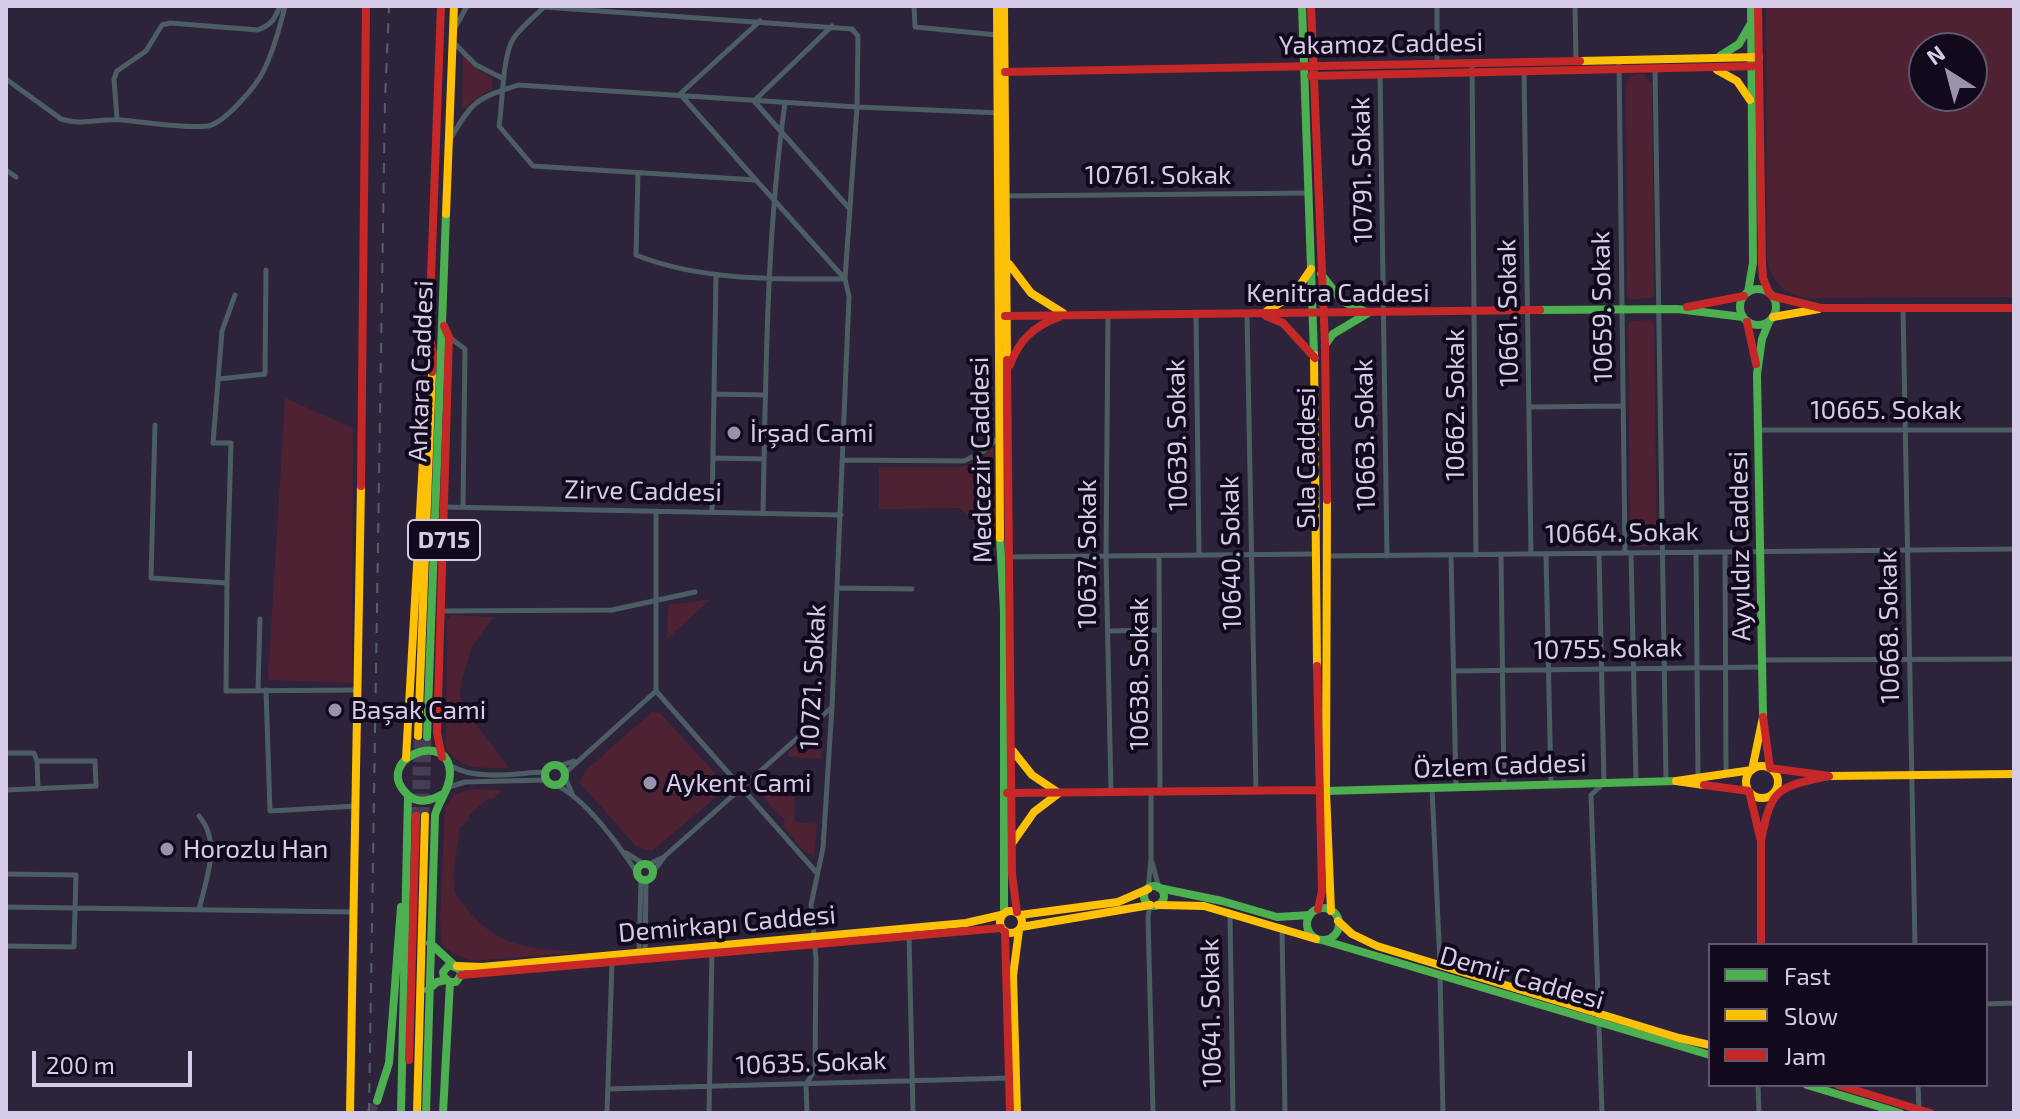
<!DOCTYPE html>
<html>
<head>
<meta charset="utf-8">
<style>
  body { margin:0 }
  #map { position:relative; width:2020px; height:1119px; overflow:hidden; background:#2d233a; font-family:"Exo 2",sans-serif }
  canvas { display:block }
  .frame { position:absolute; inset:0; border:8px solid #d6cce7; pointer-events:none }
  .legend { position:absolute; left:1708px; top:943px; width:280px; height:144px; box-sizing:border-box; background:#11091c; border:2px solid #60576d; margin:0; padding:10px 14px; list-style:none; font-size:24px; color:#d6cce7 }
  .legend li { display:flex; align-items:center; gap:16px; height:40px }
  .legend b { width:40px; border:2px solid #60576d }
  .north { position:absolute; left:1908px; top:32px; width:80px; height:80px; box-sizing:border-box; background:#11091c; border:2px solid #60576d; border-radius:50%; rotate:324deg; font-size:22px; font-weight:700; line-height:32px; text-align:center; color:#d6cce7 }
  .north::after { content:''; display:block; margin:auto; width:28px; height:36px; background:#9b91aa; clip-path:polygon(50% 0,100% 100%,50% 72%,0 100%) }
  .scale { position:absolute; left:32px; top:1051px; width:160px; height:36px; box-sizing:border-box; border:4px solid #d6cce7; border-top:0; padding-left:10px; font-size:24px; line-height:28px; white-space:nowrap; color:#d6cce7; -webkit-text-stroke:6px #11091c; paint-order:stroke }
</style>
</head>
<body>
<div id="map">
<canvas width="2020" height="1119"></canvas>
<div class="frame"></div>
<ul class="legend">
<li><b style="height:10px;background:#4caf50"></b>Fast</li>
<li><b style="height:10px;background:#ffc107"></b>Slow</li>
<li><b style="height:10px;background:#c62828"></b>Jam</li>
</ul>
<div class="north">N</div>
<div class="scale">200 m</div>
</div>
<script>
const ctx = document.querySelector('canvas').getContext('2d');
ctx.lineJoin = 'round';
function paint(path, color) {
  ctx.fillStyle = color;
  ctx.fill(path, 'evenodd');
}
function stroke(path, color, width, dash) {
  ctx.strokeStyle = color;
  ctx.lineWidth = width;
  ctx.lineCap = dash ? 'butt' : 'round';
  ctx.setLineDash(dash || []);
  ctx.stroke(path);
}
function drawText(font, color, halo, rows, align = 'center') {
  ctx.font = font + ' "Exo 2",sans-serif';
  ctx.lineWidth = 8;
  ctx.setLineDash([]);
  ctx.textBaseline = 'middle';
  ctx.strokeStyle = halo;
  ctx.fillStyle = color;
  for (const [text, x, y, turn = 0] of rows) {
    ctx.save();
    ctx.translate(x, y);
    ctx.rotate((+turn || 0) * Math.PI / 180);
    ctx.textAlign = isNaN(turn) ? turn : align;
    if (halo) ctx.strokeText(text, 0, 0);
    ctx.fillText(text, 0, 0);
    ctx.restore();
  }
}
paint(new Path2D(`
  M1766 6H2014V297L1810 298C1786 296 1770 282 1767 258ZM1924 48H1972V96H1924Z
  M463 55 482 73 492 78V90L482 94 462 110Z
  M1643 74 1652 83 1654 297 1631 300 1627 296 1626 83 1631 75Z
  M1650 320 1654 325 1657 541 1654 546 1634 547 1630 542 1628 325 1631 321Z
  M285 398 353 428 352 683 268 680Z
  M993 448 996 537 990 540 960 508 879 509V467H959L972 464Z
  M711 599 667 639 668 605Z
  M452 615 494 617 472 646 461 683 460 697 465 710 509 768C485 768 462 771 446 749L447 619Z
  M652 712 660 713 723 782 721 793 652 851 636 846 579 782 586 770Z
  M818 727 823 731 821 759 789 757 787 753Z
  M756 786 780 790 781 796 795 797 794 820 798 822 817 824 814 855C802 853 792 836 783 826L785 821 763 797 755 795 753 790Z
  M473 789 503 790 493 799 489 798 468 816 469 820 460 828C458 847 451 872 455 890 456 898 464 905 469 911 501 950 534 948 581 952L473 961 454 954 442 945 440 920 445 808 453 795Z`), '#4f2233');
stroke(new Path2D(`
  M416 816 418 736
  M425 816 427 737
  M370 1113 377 1101`), '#463c54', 9, [9, 4.5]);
stroke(new Path2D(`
  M914 6 915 27 997 35
  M1437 6V63
  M1575 6 1576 61
  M456 26 467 6
  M832 26 754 101 849 208
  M454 43 476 65 504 79
  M1619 60 1625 553
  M1472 62 1476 555
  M1655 68 1666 781
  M1524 71 1531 554
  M1380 74 1387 556
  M6 79 61 119C83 126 101 118 122 120 144 122 188 129 208 126 225 123 257 85 264 70 273 51 280 27 285 6
  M117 119 114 79 117 71 146 51 162 25 170 23 258 30C271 25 275 19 280 6
  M451 138C473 99 477 99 518 85L857 107 858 36 852 29 544 7C534 17 521 27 513 39 502 58 503 102 499 126L533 166 756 180 845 279 857 107 1001 113
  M6 170 16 177
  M638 173 636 255C701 281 776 279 845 279L849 296 832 707 823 848 811 905 816 958 815 1070 806 1084 807 1113
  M755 179 680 94 760 21
  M1005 196 1310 193
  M1903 308 1915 945
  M1196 314 1199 555
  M1247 314 1256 791
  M1108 315 1106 556 1111 792
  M449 337 465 349 463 507
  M219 379 265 374 266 270
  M714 394 765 395
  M1529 407 1623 406
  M155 425 151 578 227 583 226 691 358 690
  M1758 430H2014
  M713 458 764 459
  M844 460 964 461 984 451 999 437
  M445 507 841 515
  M656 511V691L816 872
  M712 512 716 275
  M763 513C766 376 766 239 785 103
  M1696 552 1698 776
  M1725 552 1726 772
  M1599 553 1604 783 1591 795 1602 1113
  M1631 553 1636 782
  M1501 554 1504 786
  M1546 554 1551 785
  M1451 555 1456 787
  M1159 556 1160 792
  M1328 556 2014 549
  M1001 557 1314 554
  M227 583 231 443H213L222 331 235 295
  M837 588 912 589
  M442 611 612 610 695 592
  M1108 631 1159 630
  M1762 660 2014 659
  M1454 671 1763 667
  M258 690 260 619
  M266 690 270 811 357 806
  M6 753H34L37 761H95L96 786 6 790
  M37 761 38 789
  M451 766C478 781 515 773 545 772
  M559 766 574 761
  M565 773 656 691
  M565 777 573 796
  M556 785C586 799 619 845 637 873
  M449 787 465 782 545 780
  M1432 788 1440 964
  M626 853 644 864
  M1152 862 1159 888
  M647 865 664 857
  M653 872 665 856 831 708
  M6 874 76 875 74 947 6 946
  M1148 889 1151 859V792
  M1150 905 1148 917 1153 1113
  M6 907 353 912
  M199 910C206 878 222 843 199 816
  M1230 914 1233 1113
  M1282 927 1285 1113
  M909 934 913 1113
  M645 953 646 880
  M639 954 641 879
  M1440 975 1443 1113
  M1986 1004 2014 1003
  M1758 1085 1759 1113
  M1918 1085 1919 1109
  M608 1089 1011 1078
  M607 1113 612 961
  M709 1113 712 952`), '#4c5e64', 5);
stroke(new Path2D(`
  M1302 6 1314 355
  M1720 56 1739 44 1750 25
  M1321 274 1342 301 1368 313 1333 334 1325 345
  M1740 307a18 18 0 1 1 36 0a18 18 0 1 1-36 0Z
  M1748 292 1753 263 1751 6
  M1540 310 1677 309 1743 317
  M1000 538 1004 611V913
  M1763 717 1757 374 1762 339 1769 322
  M427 737 446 214
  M545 775a10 10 0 1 1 20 0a10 10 0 1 1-20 0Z
  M1326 791 1676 781
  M637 872a8 8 0 1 1 16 0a8 8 0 1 1-16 0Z
  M1144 896a10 10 0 1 1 20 0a10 10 0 1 1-20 0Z
  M1159 888 1222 901 1277 917 1310 915
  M1307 924a16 16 0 1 1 32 0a16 16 0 1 1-32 0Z
  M1322 940 1710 1055
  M430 943 454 965
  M428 990 437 982 446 980
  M1807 1085 1900 1113
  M377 1101 389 1063 401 907
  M401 1113 408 796
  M426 1113 435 815C439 801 450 788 450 774 450 727 370 760 408 795 419 805 432 800 443 794
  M443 1113 450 982 444 977 443 972 449 965 460 969 461 975 456 982H450`), '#4caf50', 8);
stroke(new Path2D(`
  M997 6 1000 538
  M1004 6 1007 360
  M1580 61 1759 57
  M1717 70 1737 81 1750 100
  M446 214 454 6
  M1009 264 1031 293 1063 313
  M1267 311 1294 294 1311 269
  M1773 317 1819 309
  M1314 355 1317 666
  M1327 500 1326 791 1331 911
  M418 736 432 372
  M1013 751 1032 775 1059 793 1034 812 1013 842
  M406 758 423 460
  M1746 782a16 16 0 1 1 32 0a16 16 0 1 1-32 0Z
  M1829 776 2014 774
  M1704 785 1676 781 1752 770 1763 717
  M1158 905 1204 906 1316 939
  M1000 922a11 11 0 1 1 22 0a11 11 0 1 1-22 0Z
  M1020 915 1118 902 1148 889
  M1338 921 1352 934 1377 946 1679 1038 1710 1045
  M1021 927 1150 905
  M457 966 482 967 966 923 1001 915
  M350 1113 361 486
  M417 1113 425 816
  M1017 1113 1013 976 1019 930`), '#ffc107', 8);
stroke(new Path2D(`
  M1311 6 1325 345 1327 500
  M1758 6 1762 264 1763 278 1769 293
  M1005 72 1580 61
  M1311 76 1759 66
  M1772 296 1821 308H2014
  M1687 307 1744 296
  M1005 316 1540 310
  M1266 316 1283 323 1315 358
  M1747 322 1756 364
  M1007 360 1012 874 1017 912
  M1010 365C1019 340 1034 326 1059 317
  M432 372 433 354 429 332 441 6
  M361 486 366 6
  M1317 666 1322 891 1318 909
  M442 757 437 733 449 337 444 326
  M1704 785 1749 791 1761 841C1771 787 1778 787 1829 776L1770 768 1763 717
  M1007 793 1320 790
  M1761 841V945
  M1005 932 1010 1113
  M461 975 1001 928
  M409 1060 416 816
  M1838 1085 1930 1113`), '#c62828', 8);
stroke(new Path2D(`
  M369 1113 385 100 389 6`), '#546166', 2, [10, 10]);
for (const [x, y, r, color] of [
  [734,433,8,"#9b91aa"],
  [335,710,8,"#9b91aa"],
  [650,783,8,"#9b91aa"],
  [167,849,8,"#9b91aa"]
]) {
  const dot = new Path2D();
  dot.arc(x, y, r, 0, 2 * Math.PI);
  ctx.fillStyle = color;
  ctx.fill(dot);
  stroke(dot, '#11091c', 3);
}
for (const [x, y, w] of [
  [444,540,72]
]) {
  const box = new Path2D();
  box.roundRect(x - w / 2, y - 20, w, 40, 6);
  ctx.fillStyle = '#11091c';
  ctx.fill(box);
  stroke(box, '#d6cce7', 2);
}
drawText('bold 24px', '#d6cce7', null, [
  ["D715",444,540]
]);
drawText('26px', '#d6cce7', '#11091c', [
  ["Yakamoz Caddesi",1381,44,-1],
  ["10791. Sokak",1362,170,-91],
  ["10761. Sokak",1158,175],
  ["Kenitra Caddesi",1338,293],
  ["10659. Sokak",1602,307,-91],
  ["10661. Sokak",1508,313,-91],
  ["Ankara Caddesi",421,371,-88],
  ["10662. Sokak",1455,405,-90],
  ["10665. Sokak",1886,410],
  ["10639. Sokak",1177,435,-91],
  ["10663. Sokak",1365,435,-91],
  ["Sıla Caddesi",1306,458,-90],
  ["Medcezir Caddesi",981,460,-91],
  ["Zirve Caddesi",643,491,1],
  ["10664. Sokak",1622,533,-1],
  ["Ayyıldız Caddesi",1740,546,-91],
  ["10640. Sokak",1231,553,-91],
  ["10637. Sokak",1087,554,-90],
  ["10668. Sokak",1889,627,-91],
  ["10755. Sokak",1608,649,-1],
  ["10638. Sokak",1139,674,-90],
  ["10721. Sokak",813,677,-87],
  ["Özlem Caddesi",1500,766,-2],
  ["Demirkapı Caddesi",727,924,-5],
  ["Demir Caddesi",1522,978,16],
  ["10641. Sokak",1211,1013,-91],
  ["10635. Sokak",811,1063,-2]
]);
drawText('26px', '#d6cce7', '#11091c', [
  ["İrşad Cami",750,433],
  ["Başak Cami",351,710],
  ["Aykent Cami",666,783],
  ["Horozlu Han",183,849]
], 'left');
</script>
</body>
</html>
